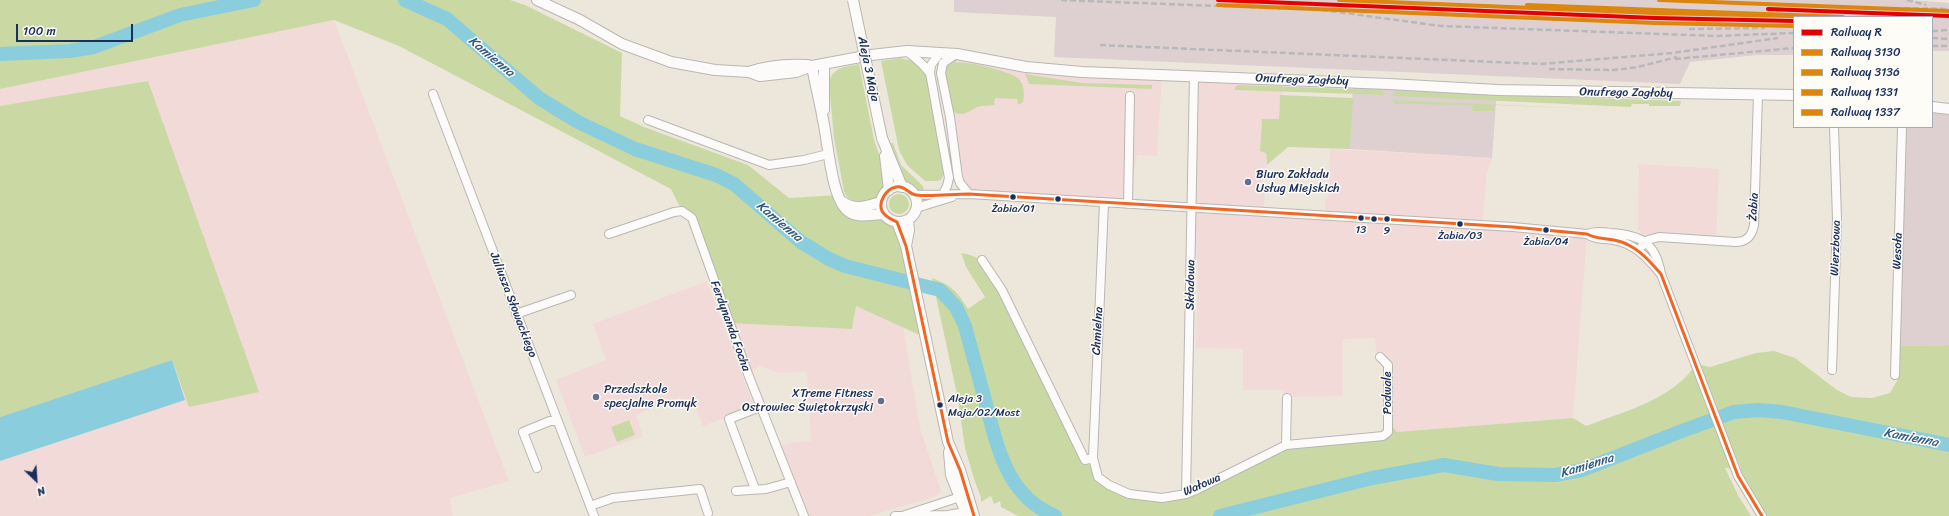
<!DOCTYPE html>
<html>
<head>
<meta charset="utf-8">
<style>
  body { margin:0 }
  #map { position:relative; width:1949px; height:516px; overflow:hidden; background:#ede7db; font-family:Sriracha,sans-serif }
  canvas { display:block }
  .legend { position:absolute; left:1793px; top:16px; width:140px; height:112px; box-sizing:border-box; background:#fdfcf7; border:1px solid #a3aaba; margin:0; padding:5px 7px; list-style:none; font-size:12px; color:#1b2f5e }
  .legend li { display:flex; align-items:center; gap:8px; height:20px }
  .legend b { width:20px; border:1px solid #a3aaba }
  .north { position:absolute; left:16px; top:460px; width:40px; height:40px; -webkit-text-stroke:3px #fdfcf7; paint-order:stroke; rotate:155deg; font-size:11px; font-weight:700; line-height:16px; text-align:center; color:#1b2f5e }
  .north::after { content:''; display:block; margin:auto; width:14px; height:18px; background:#1b2f5e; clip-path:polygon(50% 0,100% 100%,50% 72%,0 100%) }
  .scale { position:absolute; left:16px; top:24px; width:117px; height:18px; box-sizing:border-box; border:2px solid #1b2f5e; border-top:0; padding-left:5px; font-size:12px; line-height:14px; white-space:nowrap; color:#1b2f5e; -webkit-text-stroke:3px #fdfcf7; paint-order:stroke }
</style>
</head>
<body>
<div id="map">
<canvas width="1949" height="516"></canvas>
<ul class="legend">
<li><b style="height:5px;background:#e50000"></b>Railway R</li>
<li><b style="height:5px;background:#dd860e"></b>Railway 3130</li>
<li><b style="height:5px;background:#dd860e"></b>Railway 3136</li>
<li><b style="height:5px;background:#dd860e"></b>Railway 1331</li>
<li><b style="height:5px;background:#dd860e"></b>Railway 1337</li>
</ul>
<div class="north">N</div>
<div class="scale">100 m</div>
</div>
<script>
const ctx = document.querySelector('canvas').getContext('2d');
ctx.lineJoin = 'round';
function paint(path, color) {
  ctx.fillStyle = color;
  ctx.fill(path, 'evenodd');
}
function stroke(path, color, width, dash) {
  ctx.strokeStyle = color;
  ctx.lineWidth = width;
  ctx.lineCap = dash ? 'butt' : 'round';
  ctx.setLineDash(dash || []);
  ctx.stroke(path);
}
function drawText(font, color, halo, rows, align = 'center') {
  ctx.font = font + ' Sriracha,sans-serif';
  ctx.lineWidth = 3;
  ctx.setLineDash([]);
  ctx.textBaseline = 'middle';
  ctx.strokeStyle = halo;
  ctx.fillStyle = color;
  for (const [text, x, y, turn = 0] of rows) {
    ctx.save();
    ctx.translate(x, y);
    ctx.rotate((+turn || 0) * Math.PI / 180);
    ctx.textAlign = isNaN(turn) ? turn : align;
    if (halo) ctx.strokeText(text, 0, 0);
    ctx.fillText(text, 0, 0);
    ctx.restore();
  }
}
paint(new Path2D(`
  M334 20 509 481 450 498 453 516H0V89Z
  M972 56 1009 64 1162 75 1157 156 1137 155 1128 204 1038 193 975 195 962 186 945 61Z
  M1194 76 1292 80 1280 97 1279 119H1262L1260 151 1266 153 1267 165 1263 178 1262 191 1265 192 1263 212 1325 216V200L1328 197 1330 149 1492 158 1487 172 1482 226 1587 234 1573 418 1397 432 1390 423 1392 368 1376 352 1375 338 1343 339V396L1292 397 1284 396 1283 390H1243V349L1196 348 1198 268 1193 209Z
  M1639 164 1719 169 1716 241 1661 237 1646 243 1638 228Z
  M707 281 754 407 703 426 695 407 686 411 680 397 636 415 643 436 585 457 556 380 606 360 593 324Z
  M856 306 903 327 920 428 941 491 937 496 869 516H804L778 447 793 442 811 441 807 372 779 373 760 366 748 374 729 323 852 329Z`), '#f2dad8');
paint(new Path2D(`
  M954 0H1911L1949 3V51H1932V17H1794V55H1757L1690 62 1680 84 1054 57 1056 17 954 12Z
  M1353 82 1497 90 1492 158 1350 149Z
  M1932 107 1949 109V345L1896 346 1902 127H1932Z`), '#ded0d1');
paint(new Path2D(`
  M0 0H510L525 5 622 53 620 116 644 127 748 165 789 198 838 195 840 201 884 214 887 218 897 222 926 338 856 306 852 329 729 323 692 218 682 211 671 189 399 46 334 20 0 89Z
  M957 54 956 63C966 60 1007 71 1016 77 1024 81 1025 94 1023 102L1018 105 1017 99 995 98 994 105C989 106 983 105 978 107 968 111 963 118 952 111L941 70Z
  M900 58 918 62 928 77 946 173 943 175 942 179 938 181H925L907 165 899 150 881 61Z
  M859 64 874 140 882 163 884 188C882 191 880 196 876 198 866 206 848 204 844 191L834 138 829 83C832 67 845 67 859 64Z
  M1025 74 1082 83 1152 85V89L1029 84Z
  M148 81 259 392 189 407 172 360 0 417V106Z
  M1238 85 1382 90 1385 95 1235 90V87Z
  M1395 91 1681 101 1680 106H1649V104H1632L1631 107 1392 96Z
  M1280 95 1353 98 1350 149 1288 147 1267 165 1266 153 1260 151 1262 119H1279Z
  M1392 100 1618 110 1494 105V111H1472L1473 105 1395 104Z
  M891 143H893L901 165 923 186 924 192C900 190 895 163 891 143Z
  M889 204a10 10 0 1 1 20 0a10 10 0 1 1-20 0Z
  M961 253C980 256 984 263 995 278L1085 460 1093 458 1098 476 1118 490 1172 497 1286 445 1383 436 1390 423 1397 432 1573 418 1586 426C1623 412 1674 399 1696 364L1710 367 1756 353 1774 351 1795 358 1837 390 1851 397 1872 398 1890 393 1898 379 1896 346 1949 345V516H1762L1738 476 1741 468 1704 386 1736 469 1725 468 1739 497 1751 516H1018L1001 507 1000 501 994 504 991 496 981 502V497L975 482 965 448 958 399 932 278C952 286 957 291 968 309L985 297 966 267Z
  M629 420 635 435 617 442 611 427Z`), '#cad9a3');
paint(new Path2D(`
  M172 360 185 400 0 461V417Z`), '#8acddc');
stroke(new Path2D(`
  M1048 513 1049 516`), '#8acddc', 2.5);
stroke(new Path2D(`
  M405 0 447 19 539 98 578 122 635 149 716 175 734 184 801 242 829 259 845 266 940 290 956 307 965 326C972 352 979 378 986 404 998 449 1007 496 1055 516
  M0 54 70 51 94 47 180 15 254 0
  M1220 516 1372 478 1444 465 1498 474 1555 475 1582 470 1682 431 1734 412 1758 410 1782 412 1949 445`), '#8acddc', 14);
const minor = new Path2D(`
  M907 51 922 64 930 73
  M940 53 931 65 930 73 949 178 947 186 943 194
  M956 54 943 63 941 73 950 117 958 177 960 183 969 194
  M433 94 594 516
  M648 120 769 165 804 160 828 154
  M914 195 969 194 1513 227 1587 234C1595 240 1604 238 1614 240 1636 244 1647 258 1661 274
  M1104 203 1093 458 1098 477 1109 485 1129 494 1162 498 1186 494 1198 489 1286 445 1373 437 1383 436 1388 432V365L1380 357
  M1128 204 1130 96
  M916 208 952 197
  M609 234 674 212 682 211 692 218 748 374 804 516
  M1587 234C1595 231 1602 232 1611 233 1641 235 1656 243 1661 274L1738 476 1762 516
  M1642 246 1648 240 1659 237 1735 242C1747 242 1752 236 1754 225L1758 94
  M982 260 1002 290 1085 460 1093 458
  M516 314 571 295
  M1832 370 1837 219 1834 127
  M1895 375 1902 127
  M1286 445 1287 398
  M537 468 523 432 550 421H557
  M755 489 729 419 760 407
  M736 491 766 489 791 482
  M1186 494 1194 76
  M590 506 613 498 700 489 708 513
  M905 515 960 497 964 500
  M895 516 948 515 965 512 967 508`);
const major = new Path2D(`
  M537 0 580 20 622 44 671 62 715 70 749 72 760 76 796 72 812 66 871 55 907 51 957 54 1026 67 1082 72 1389 84 1497 90 1794 95
  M824 64V110
  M812 66C815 84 820 102 823 120 828 141 831 198 848 211 858 219 872 214 884 214
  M749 72C768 65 789 64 808 65
  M1932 107 1949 109
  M882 138 902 187
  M885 156 889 190
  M881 204a18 18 0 1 1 36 0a18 18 0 1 1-36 0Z
  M843 202C855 211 868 206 881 202
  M897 222 906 246 948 442 960 470 974 516
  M906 246 909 230 908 220
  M949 452 951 475 967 516`);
stroke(minor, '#b8b7b3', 10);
stroke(major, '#b8b7b3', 12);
stroke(minor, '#fcfbfa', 8);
stroke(major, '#fcfbfa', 10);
stroke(new Path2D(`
  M1061 0 1322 10 1441 26 1716 36 1794 33
  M1907 0 1926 5
  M1904 8 1949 9
  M1689 29 1765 28
  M1932 31 1949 30
  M1932 38 1949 39
  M1100 45 1541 64 1672 53 1778 38
  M1932 46H1949
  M1675 59 1794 48
  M1549 69 1614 70 1638 67 1677 57`), '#b7b8bc', 2.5, [6, 3]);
const majorBridge = new Path2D(`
  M853 0 882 138`);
stroke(majorBridge, '#b8b7b3', 12, []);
stroke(majorBridge, '#fcfbfa', 10);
stroke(new Path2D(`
  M974 516 960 470 948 442 906 246 897 222C891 219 885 217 882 211 878 202 886 189 896 187 905 185 908 194 916 195 932 197 952 194 969 194L1513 227 1587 234C1596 239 1605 238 1614 240 1635 244 1648 259 1661 274L1738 476 1762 516`), '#f26522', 3);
stroke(new Path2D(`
  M1218 0 1655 18 1794 21
  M1768 9 1949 16`), '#e50000', 4);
stroke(new Path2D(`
  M1218 5 1655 23 1794 26`), '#dd860e', 4);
stroke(new Path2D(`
  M1339 0 1655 13 1794 16`), '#dd860e', 4);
stroke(new Path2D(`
  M1527 5 1843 17`), '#dd860e', 4);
stroke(new Path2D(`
  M1659 0 1949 11`), '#dd860e', 4);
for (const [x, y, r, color] of [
  [1248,182,4,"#646f8a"],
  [1013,197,3.5,"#1b2f5e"],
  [1058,199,3.5,"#1b2f5e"],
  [1361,218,3.5,"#1b2f5e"],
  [1374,219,3.5,"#1b2f5e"],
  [1387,219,3.5,"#1b2f5e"],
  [1460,224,3.5,"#1b2f5e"],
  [1546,230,3.5,"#1b2f5e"],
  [596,397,4,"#646f8a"],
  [881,401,4,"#646f8a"],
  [940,405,3.5,"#1b2f5e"]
]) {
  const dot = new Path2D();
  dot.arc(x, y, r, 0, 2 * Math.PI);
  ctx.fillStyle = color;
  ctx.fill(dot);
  stroke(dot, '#fdfcf7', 1.5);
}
drawText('11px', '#1b2f5e', '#fdfcf7', [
  ["Żabia/01",1013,209],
  ["13",1361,230],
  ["9",1387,231],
  ["Żabia/03",1460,236],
  ["Żabia/04",1546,242],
  ["Aleja 3",948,399,"left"],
  ["Maja/02/Most",948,413,"left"]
]);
drawText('12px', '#1b2f5e', '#fdfcf7', [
  ["Aleja 3 Maja",868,69,78],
  ["Onufrego Zagłoby",1302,80,2],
  ["Onufrego Zagłoby",1626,93,1],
  ["Żabia",1754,207,-87],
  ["Wierzbowa",1836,248,-88],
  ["Wesoła",1898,251,-88],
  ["Składowa",1191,285,-89],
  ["Juliusza Słowackiego",513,305,69],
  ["Ferdynanda Focha",730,326,70],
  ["Chmielna",1098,331,-87],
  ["Podwale",1388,393,-90],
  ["Wałowa",1202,485,-24]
]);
drawText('12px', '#1b2f5e', '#fdfcf7', [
  ["Biuro Zakładu",1256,175],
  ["Usług Miejskich",1256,189],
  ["Przedszkole",604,390],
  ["specjalne Promyk",604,404],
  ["XTreme Fitness",873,394,"right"],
  ["Ostrowiec Świętokrzyski",873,408,"right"]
], 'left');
drawText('italic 13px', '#2f5b84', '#fdfcf7', [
  ["Kamienna",491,57,40],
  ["Kamienna",779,222,40],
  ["Kamienna",1911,438,11],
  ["Kamienna",1587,466,-17]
]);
</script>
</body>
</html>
